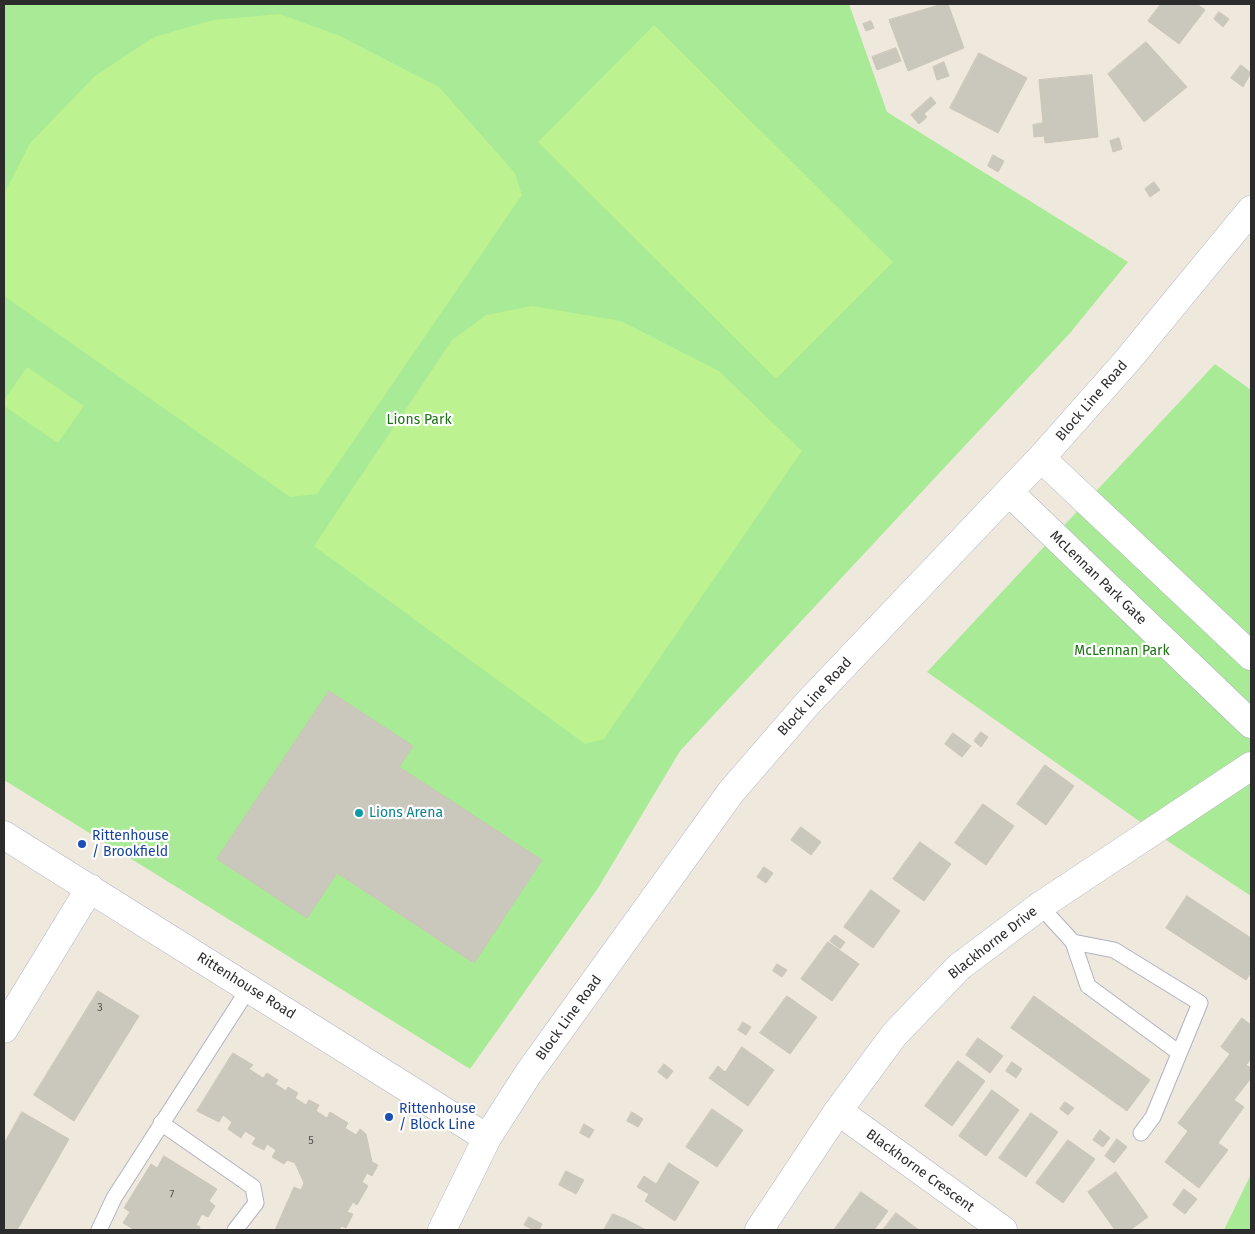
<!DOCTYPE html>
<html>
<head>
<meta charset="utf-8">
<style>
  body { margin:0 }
  #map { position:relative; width:1255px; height:1234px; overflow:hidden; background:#efe9dd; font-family:"Fira Sans",sans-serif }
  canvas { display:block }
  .frame { position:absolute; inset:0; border:5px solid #2c2c2c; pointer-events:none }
</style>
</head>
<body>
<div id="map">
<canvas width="1255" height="1234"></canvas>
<div class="frame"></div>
</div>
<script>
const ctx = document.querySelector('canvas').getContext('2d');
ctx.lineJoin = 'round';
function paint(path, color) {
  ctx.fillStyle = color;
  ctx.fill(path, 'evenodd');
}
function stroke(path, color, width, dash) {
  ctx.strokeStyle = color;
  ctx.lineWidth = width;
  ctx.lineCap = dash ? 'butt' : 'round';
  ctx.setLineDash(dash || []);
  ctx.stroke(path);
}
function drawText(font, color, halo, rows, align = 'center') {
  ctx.font = font + ' "Fira Sans",sans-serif';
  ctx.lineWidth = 4.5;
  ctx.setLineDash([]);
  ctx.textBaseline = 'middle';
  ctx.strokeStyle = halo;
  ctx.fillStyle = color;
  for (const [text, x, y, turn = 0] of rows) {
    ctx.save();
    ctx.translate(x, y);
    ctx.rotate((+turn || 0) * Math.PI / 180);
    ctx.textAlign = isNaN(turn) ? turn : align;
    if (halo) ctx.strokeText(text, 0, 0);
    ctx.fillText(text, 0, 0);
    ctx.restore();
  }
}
paint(new Path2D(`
  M4 4H849L887 112 1128 262 1070 333 680 751 598 888 470 1069 4 780Z
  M1215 364 1251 390V896L1169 842 927 672Z
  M1251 1174V1230H1224Z`), '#a8ea95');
paint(new Path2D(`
  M280 14 340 36 439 87 515 173 522 195 317 494 290 497 4 296V194L30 143 95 76 154 37 213 20Z
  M654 25 893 262 776 379 538 142Z
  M532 306 621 321 719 371 802 451 604 739 585 744 314 546 452 340 486 315Z
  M27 367 84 406 58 443 4 406V400Z`), '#bdf290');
const building = new Path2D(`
  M943 4H948L964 48 908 71 889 20Z
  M1161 4H1197L1205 10 1179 44 1148 21Z
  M1219 12 1229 19 1223 27 1214 19Z
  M871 21 874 28 866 31 863 24Z
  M1146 42 1187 87 1144 122 1108 74Z
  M896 48 901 61 877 70 872 57Z
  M979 53 1027 78 998 133 950 108Z
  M944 62 949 76 937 80 933 67Z
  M1241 65 1251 73 1243 87 1231 78Z
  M1092 75 1098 137 1045 143 1039 80Z
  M931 97 936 103 924 114 927 117 919 124 911 115Z
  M1043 123 1044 136 1034 137 1033 125Z
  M1119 138 1122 149 1113 152 1110 141Z
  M993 155 1004 161 998 172 988 166Z
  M1154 182 1160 190 1150 197 1145 189Z
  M329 691 413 746 399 767 542 860 474 963 337 873 307 918 217 859Z
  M981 732 988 737 981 747 974 741Z
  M953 733 971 746 962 757 945 744Z
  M1045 765 1074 786 1046 825 1017 804Z
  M983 804 1014 826 986 865 955 843Z
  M801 827 821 842 811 855 791 840Z
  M920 842 951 864 924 901 893 879Z
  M764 867 773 873 766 883 757 877Z
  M871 890 900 911 873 948 844 927Z
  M1187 896 1251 938V972L1246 980 1166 928Z
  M835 935 845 942 840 949 830 941Z
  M828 942 859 964 832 1001 801 979Z
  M777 964 787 970 782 977 773 971Z
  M98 991 139 1016 74 1121 34 1095Z
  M787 996 817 1017 790 1054 760 1033Z
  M1034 996 1150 1080 1127 1111 1011 1028Z
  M1242 1018 1251 1025V1059L1246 1065 1251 1068V1078L1234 1100 1244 1107 1218 1143 1228 1150 1199 1188 1165 1162 1188 1131 1178 1123 1230 1054 1221 1047Z
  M743 1022 751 1027 746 1035 738 1030Z
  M978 1038 1003 1056 990 1073 966 1055Z
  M742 1047 774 1070 748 1106 709 1078 718 1066 725 1072Z
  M233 1053 253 1065 249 1069 263 1078 267 1073 278 1080 275 1084 286 1091 288 1087 298 1093 295 1098 306 1105 309 1100 319 1105 316 1111 327 1118 330 1112 348 1123 345 1128 356 1135 360 1129 366 1134 372 1162 378 1165 372 1176 367 1173 362 1182 368 1186 357 1205 353 1202 347 1212 353 1214 346 1228 341 1226 339 1230H275L294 1187 301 1190 304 1183 295 1163 287 1160 284 1164 272 1157 276 1150 267 1144 264 1150 252 1144 256 1138 245 1131 241 1138 228 1129 232 1122 223 1115 219 1122 197 1111Z
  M958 1061 985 1081 952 1126 925 1106Z
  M1012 1062 1022 1069 1016 1078 1006 1071Z
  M664 1064 673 1071 667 1079 658 1072Z
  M992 1090 1019 1110 986 1156 959 1136Z
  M1065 1102 1074 1108 1068 1115 1060 1109Z
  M712 1109 743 1130 717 1167 686 1147Z
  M22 1112 69 1139 17 1230H4V1144Z
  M632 1112 643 1119 638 1127 627 1121Z
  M1031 1113 1058 1132 1026 1177 999 1158Z
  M584 1124 594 1130 589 1138 580 1133Z
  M1100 1130 1110 1138 1103 1147 1093 1140Z
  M1117 1139 1127 1147 1114 1163 1105 1156Z
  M1068 1140 1095 1159 1063 1203 1036 1183Z
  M164 1156 217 1189 209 1201 215 1206 208 1217 202 1214 196 1225 200 1227 199 1230H135L123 1223 130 1212 124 1208 151 1164 157 1168Z
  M669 1163 699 1182 675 1221 645 1201 649 1194 637 1187 644 1176 656 1184Z
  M566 1171 584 1180 576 1194 559 1185Z
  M1116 1172 1148 1217 1130 1230H1115L1088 1192Z
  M1184 1189 1197 1199 1185 1214 1173 1205Z
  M861 1192 888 1211 874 1230H834Z
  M896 1213 919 1230H883Z
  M613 1214 625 1219 646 1230H604Z
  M529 1217 542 1224 539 1230H533L524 1225Z`);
paint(building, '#cac7bc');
stroke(building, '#cbc6b6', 1);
const lane = new Path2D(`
  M1040 906 1073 942 1088 986 1178 1052
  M1073 942 1114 950 1200 1003 1153 1117 1141 1133
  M161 1123 253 1187 256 1203 235 1230
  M99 1230 114 1198 249 988`);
const street = new Path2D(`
  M1041 458 1251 656
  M1010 493 1251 724
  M4 835 487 1138
  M4 1029 90 888
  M838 1111 1003 1230
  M759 1230 838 1111 894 1035 959 967 1040 906 1251 766`);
const secondary = new Path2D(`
  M442 1230 487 1138 528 1074 731 792 807 704 1041 458 1126 362 1251 210`);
stroke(lane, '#b1b2c1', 17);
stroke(street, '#b1b2c1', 29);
stroke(secondary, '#b1b2c1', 29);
stroke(lane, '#fff', 15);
stroke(street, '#fff', 28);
stroke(secondary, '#fff', 28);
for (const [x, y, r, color] of [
  [359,813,5,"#0f9aa8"],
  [82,844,5,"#1a4fb4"],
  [389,1117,5,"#1a4fb4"]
]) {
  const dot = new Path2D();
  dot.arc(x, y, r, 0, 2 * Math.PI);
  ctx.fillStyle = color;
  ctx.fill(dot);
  stroke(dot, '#fff', 2);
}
drawText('11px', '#545350', null, [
  ["3",100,1008],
  ["5",311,1141],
  ["7",172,1195]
]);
drawText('14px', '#2c2c2c', '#fff', [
  ["Block Line Road",1092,401,-49],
  ["McLennan Park Gate",1098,578,44],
  ["Block Line Road",815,697,-47],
  ["Blackhorne Drive",993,943,-38],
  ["Rittenhouse Road",246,986,32],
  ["Block Line Road",569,1018,-54],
  ["Blackhorne Crescent",920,1171,36]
]);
drawText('14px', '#1c7214', '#fff', [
  ["Lions Park",419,420],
  ["McLennan Park",1122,651]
]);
drawText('14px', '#0d838f', '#fff', [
  ["Lions Arena",369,813]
], 'left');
drawText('14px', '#164399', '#fff', [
  ["Rittenhouse",92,836],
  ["/ Brookfield",92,852],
  ["Rittenhouse",399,1109],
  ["/ Block Line",399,1125]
], 'left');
</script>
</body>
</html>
